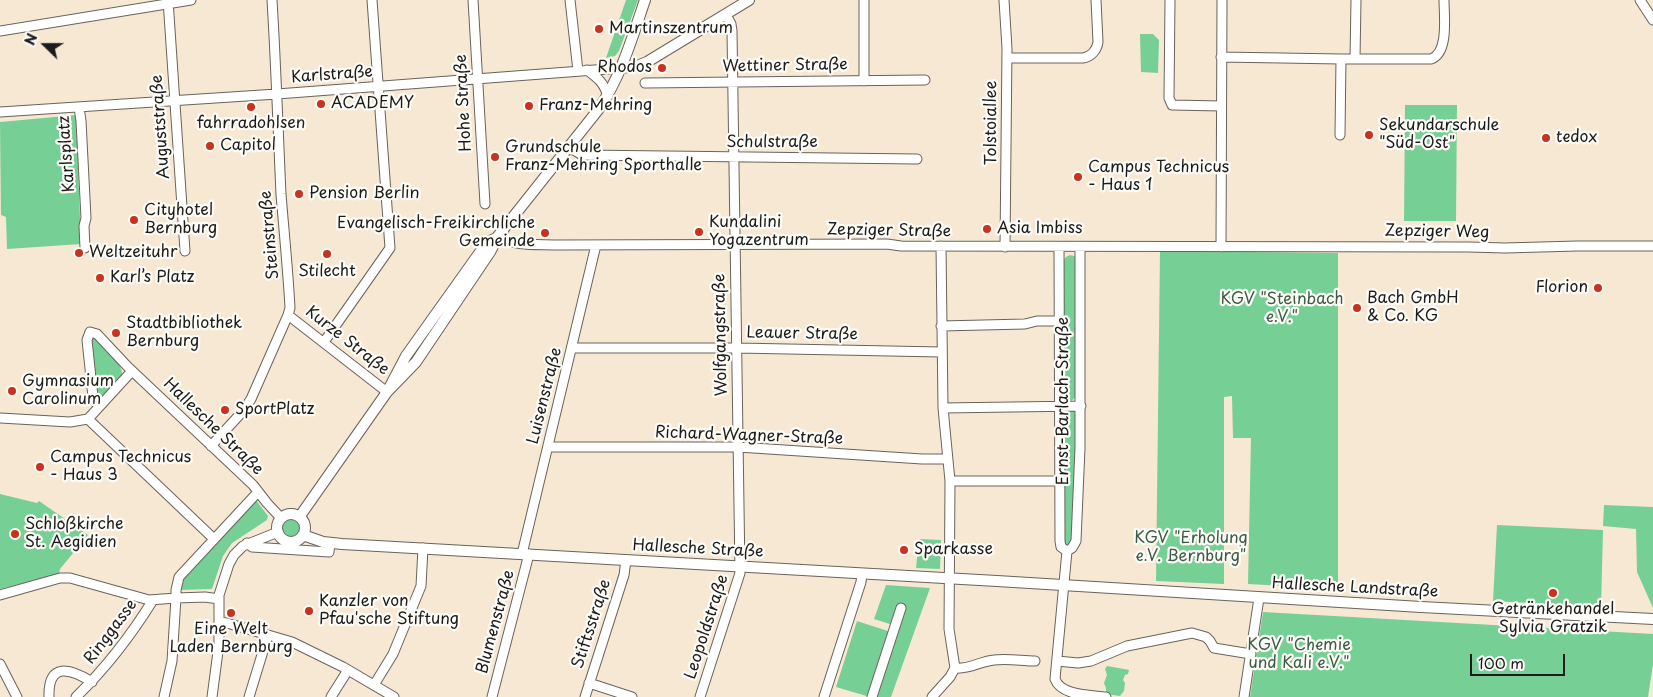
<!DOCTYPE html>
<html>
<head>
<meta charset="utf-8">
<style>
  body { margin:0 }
  #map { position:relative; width:1653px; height:697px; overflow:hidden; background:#f7e8d4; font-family:"Playpen Sans",sans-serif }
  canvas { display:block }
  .north { position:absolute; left:20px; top:20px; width:50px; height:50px; -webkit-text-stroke:4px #fdfcf7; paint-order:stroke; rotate:292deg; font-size:14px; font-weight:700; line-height:20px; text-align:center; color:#1c1c1c }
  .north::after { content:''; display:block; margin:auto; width:18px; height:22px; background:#1c1c1c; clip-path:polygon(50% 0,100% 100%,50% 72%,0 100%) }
  .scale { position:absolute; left:1470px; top:654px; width:95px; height:22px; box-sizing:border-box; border:2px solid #1c1c1c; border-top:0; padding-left:6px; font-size:15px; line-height:18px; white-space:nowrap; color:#1c1c1c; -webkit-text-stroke:4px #fdfcf7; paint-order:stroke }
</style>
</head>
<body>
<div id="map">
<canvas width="1653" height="697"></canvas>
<div class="north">N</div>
<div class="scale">100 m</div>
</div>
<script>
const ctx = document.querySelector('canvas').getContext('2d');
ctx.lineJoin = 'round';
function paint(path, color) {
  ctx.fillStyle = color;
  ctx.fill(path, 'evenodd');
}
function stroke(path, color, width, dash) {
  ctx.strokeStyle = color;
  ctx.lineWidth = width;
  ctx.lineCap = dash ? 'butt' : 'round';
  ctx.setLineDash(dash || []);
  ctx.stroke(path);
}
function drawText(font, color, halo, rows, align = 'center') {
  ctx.font = font + ' "Playpen Sans",sans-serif';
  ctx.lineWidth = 4.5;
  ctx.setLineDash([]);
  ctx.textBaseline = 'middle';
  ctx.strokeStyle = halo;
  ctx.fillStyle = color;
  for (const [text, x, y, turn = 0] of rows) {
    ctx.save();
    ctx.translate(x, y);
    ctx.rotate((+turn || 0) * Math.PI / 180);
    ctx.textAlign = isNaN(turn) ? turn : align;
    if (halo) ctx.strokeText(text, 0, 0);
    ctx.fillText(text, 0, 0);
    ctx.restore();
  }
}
paint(new Path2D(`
  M626 0H638L619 51 615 56 606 58Z
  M1140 34H1153L1159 40 1158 73 1141 72Z
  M1405 105H1457L1456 221H1404Z
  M76 115 81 244 7 249 6 217 1 215 0 122Z
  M1160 251 1338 253V589L1248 584 1251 438H1233L1232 396 1224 397V584L1156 581Z
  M1070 255 1074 256 1077 259 1076 397 1071 401H1066L1063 398V261L1066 257Z
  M93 335 96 336C104 346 125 365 122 377L100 398H97L91 342Z
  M1072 409 1076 411 1074 534 1070 544H1065L1063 540 1064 422C1064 415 1065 411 1072 409Z
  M0 494 37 503 39 501 88 535 60 569 59 574 0 589Z
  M255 499 268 516 267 520 232 543 223 556 212 589 179 590 180 581Z
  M1604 505 1653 507V608L1637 572 1636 529 1603 526Z
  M282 528a9 9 0 1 1 18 0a9 9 0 1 1-18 0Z
  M1497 525 1603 530 1601 607 1493 601Z
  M919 539 941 540 940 569 916 568Z
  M886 585 930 588 891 697H876L899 627 874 619Z
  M1263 612 1653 634V664L1648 697H1250Z
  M857 621 891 632 870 697 836 687Z
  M1107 666 1129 670 1128 674 1125 675 1123 680 1125 683 1124 691 1120 696 1106 694V688L1104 683 1107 675 1105 669Z`), '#76cf95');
const minor = new Path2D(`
  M168 0 185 251
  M473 0 485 204
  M570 0 578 71
  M1004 0 1007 48 1005 247
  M1170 0 1169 98 1172 105 1221 106
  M1640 0 1653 20
  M0 31 191 0
  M1221 57 1341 59H1431C1449 53 1444 16 1444 0
  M1007 58H1083C1091 57 1097 50 1098 42L1096 0
  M1355 59 1356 0
  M587 70C598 78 604 83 608 96
  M864 81V0
  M645 83 925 80
  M79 107 81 121 86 218 84 226 85 248
  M0 112 277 94 621 68
  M1340 135 1341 59
  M569 147 582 155 917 159
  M498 236C514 247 539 244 557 245L887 244 901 246 1469 247 1505 248 1577 246H1653
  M941 246 943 408 950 481 949 629 955 668
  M1059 247 1060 541 1061 547 1067 551
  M1080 247V448L1076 541 1072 548 1067 551 1055 679C1061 696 1091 695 1106 697
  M1221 247 1222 0
  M288 315 387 392
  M941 326 1025 324 1037 321H1059
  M324 342 390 248 372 0
  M572 348H737L941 352
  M100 405 93 397 87 340 90 332 97 334 128 367 253 485 267 503 281 518
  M943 408 1081 406
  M0 418 70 422 88 419 132 371
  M88 419 214 539
  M211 446 243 411 251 399 288 315 290 308C288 270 284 232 281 194 278 129 276 65 272 0
  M548 447H738L922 459H948
  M950 481H1060
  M247 543 252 547 329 552 330 543
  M522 554 596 245
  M0 595 60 578H70L149 600 176 598 172 661 164 697
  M219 599 205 597 176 598V590L179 577 258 492
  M219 622 227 623 292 642 343 667 394 697
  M1057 661 1078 663 1091 661 1127 646 1192 633 1206 637 1210 641 1214 648 1251 654
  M0 664 17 697
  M955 668C968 670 981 661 994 660 1008 658 1022 661 1035 661
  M589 683 632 697
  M374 685 393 654 421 586 423 548
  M49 697C48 662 70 668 92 682
  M76 697C107 667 130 637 153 600
  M212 697 219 644V595L229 564 234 555 243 546 278 532
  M249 697 268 635
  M331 697 348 670
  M492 697 529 554
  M585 697 624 575 626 560
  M700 697 740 573 732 31 731 24 726 15
  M824 697 861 582 862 574
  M872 697 901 608
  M932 697 950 677 955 668
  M1244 697 1259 598`);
const major = new Path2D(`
  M621 68 637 66 647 62 749 0
  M387 392 416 362 490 252 498 236 598 110C621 77 632 38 645 0
  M277 528a14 14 0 1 1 28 0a14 14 0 1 1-28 0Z
  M300 516 387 392 406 356 483 248 488 242 498 237
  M303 535 323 542 342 544 997 581 1421 607 1653 619`);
stroke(minor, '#69635c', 11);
stroke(major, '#69635c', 12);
stroke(minor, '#fff', 9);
stroke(major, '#fff', 10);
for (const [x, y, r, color] of [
  [599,29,5,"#c8321e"],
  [662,68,5,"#c8321e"],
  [321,104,5,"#c8321e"],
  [529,106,5,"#c8321e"],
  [251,107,5,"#c8321e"],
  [1369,135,5,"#c8321e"],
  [1546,138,5,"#c8321e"],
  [210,146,5,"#c8321e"],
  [495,157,5,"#c8321e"],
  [1078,177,5,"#c8321e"],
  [299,194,5,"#c8321e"],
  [134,220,5,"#c8321e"],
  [987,229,5,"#c8321e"],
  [699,232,5,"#c8321e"],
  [545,233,5,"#c8321e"],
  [79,253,5,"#c8321e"],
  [327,254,5,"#c8321e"],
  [100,278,5,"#c8321e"],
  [1598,288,5,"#c8321e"],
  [1357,308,5,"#c8321e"],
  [116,333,5,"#c8321e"],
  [12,391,5,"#c8321e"],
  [225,410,5,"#c8321e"],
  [40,467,5,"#c8321e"],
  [15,534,5,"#c8321e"],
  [904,550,5,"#c8321e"],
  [1553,593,5,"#c8321e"],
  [309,611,5,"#c8321e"],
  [231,613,5,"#c8321e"]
]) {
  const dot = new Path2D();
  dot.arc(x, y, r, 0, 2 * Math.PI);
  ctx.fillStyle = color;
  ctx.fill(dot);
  stroke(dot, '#fdfcf7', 2);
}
drawText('16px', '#1c1c1c', '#fdfcf7', [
  ["Martinszentrum",609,29],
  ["Rhodos",652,68,"right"],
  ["ACADEMY",331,104],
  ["Franz-Mehring",539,106],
  ["fahrradohlsen",251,124,"center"],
  ["Sekundarschule",1379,126],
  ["\"Süd-Ost\"",1379,144],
  ["tedox",1556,138],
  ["Capitol",220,146],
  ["Grundschule",505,148],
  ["Franz-Mehring Sporthalle",505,166],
  ["Campus Technicus",1088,168],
  ["- Haus 1",1088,186],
  ["Pension Berlin",309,194],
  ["Cityhotel",144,211],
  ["Bernburg",144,229],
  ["Kundalini",709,223],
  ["Yogazentrum",709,241],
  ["Evangelisch-Freikirchliche",535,224,"right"],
  ["Gemeinde",535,242,"right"],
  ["Asia Imbiss",997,229],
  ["Weltzeituhr",89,253],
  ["Stilecht",327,272,"center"],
  ["Karl’s Platz",110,278],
  ["Florion",1588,288,"right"],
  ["Bach GmbH",1367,299],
  ["& Co. KG",1367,317],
  ["Stadtbibliothek",126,324],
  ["Bernburg",126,342],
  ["Gymnasium",22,382],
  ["Carolinum",22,400],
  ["SportPlatz",235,410],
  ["Campus Technicus",50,458],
  ["- Haus 3",50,476],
  ["Schloßkirche",25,525],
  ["St. Aegidien",25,543],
  ["Sparkasse",914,550],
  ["Kanzler von",319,602],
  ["Pfau'sche Stiftung",319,620],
  ["Getränkehandel",1553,610,"center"],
  ["Sylvia Gratzik",1553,628,"center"],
  ["Eine Welt",231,630,"center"],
  ["Laden Bernburg",231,648,"center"]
], 'left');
drawText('16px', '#1c1c1c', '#fdfcf7', [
  ["Wettiner Straße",785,66,-1],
  ["Karlstraße",332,75,-4],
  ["Hohe Straße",464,103,-93],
  ["Tolstoiallee",992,123,-90],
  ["Auguststraße",161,127,-94],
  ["Schulstraße",772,143],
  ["Karlsplatz",67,154,-94],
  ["Zepziger Straße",889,231,1],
  ["Zepziger Weg",1437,232,1],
  ["Steinstraße",270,235,-95],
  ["Leauer Straße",802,334,1],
  ["Wolfgangstraße",721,335,-91],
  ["Kurze Straße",347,341,38],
  ["Luisenstraße",545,396,-76],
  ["Ernst-Barlach-Straße",1064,401,-90],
  ["Hallesche Straße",213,427,44],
  ["Richard-Wagner-Straße",749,436,2],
  ["Hallesche Straße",698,549,3],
  ["Hallesche Landstraße",1355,588,3],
  ["Blumenstraße",496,622,-75],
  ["Stiftsstraße",592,624,-72],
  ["Leopoldstraße",707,627,-72],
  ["Ringgasse",111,632,-53]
]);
drawText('16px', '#3c5b46', '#fdfcf7', [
  ["KGV \"Steinbach",1282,300],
  ["e.V.\"",1282,318],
  ["KGV \"Erholung",1191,539],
  ["e.V. Bernburg\"",1191,557],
  ["KGV \"Chemie",1299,646],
  ["und Kali e.V.\"",1299,664]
]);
</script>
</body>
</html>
